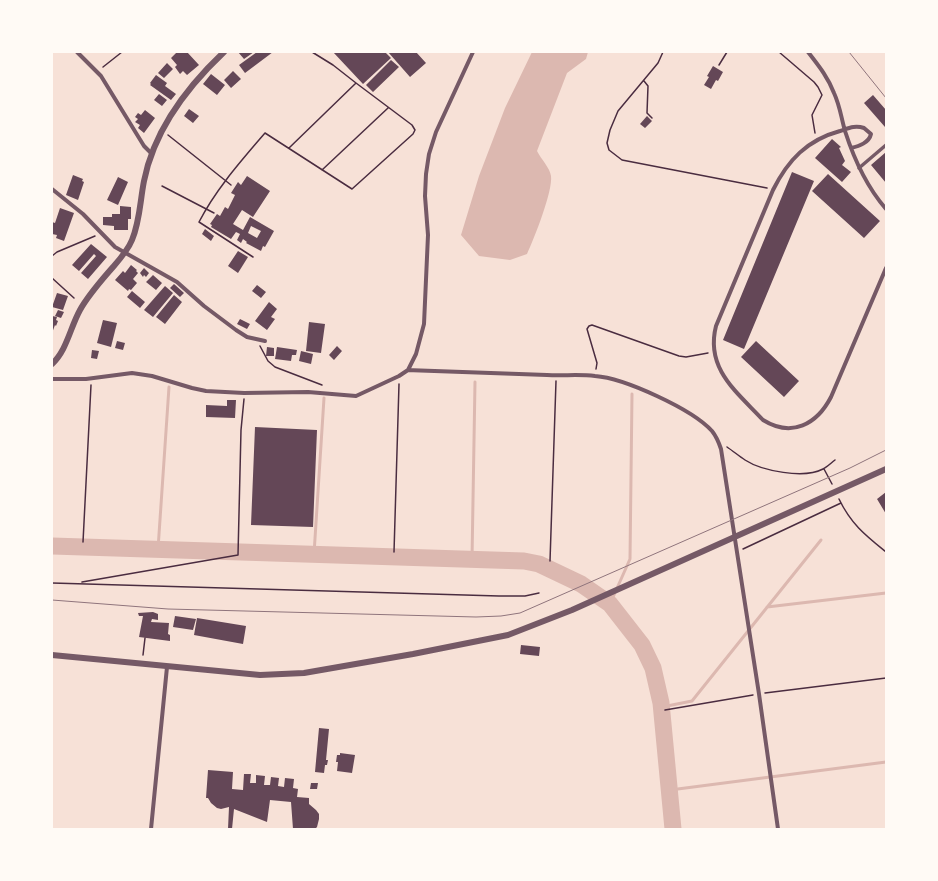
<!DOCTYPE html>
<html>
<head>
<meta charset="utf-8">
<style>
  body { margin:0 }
  #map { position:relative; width:938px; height:881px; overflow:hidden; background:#f7e1d7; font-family:Roboto,sans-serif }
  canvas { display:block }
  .frame { position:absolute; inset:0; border:53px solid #fffaf5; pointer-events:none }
</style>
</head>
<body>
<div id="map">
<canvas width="938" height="881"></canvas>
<div class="frame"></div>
</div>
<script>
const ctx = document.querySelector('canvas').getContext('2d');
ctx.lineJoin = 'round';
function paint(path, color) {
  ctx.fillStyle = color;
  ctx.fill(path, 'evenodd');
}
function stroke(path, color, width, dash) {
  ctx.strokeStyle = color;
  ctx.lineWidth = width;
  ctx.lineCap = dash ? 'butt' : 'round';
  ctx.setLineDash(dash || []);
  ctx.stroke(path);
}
paint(new Path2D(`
  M532 52H588L586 59 567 73 537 151C541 159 550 168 551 176 553 191 534 239 527 254L510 260 479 256 461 235 479 176 505 108Z`), '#dcb8b0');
stroke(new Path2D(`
  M158 549 169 387
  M314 554 324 398
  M472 559 475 382
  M610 604 630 559 632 394
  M767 607 886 593
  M662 707 692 701 821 540
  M670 790 886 762`), '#dcb8b0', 3);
stroke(new Path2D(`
  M52 546 524 561 539 564 581 584 610 604 642 645 653 668 661 703 673 829`), '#dcb8b0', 17);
paint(new Path2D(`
  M177 52H187L199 65 187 75 183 71 180 74 175 67 177 65 171 58Z
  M238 52H254L244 59Z
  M257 52H273L245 73 239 65Z
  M333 52H385L391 58 363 84Z
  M388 52H416L426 63 410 77Z
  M391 60 399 67 373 92 366 85Z
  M167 63 173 69 164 78 158 73Z
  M713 66 723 72 718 81 716 80 711 89 704 85 709 77 707 76Z
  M233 71 241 79 231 88 224 80Z
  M211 74 225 85 217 95 203 84Z
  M156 75 167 83 165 86 176 94 171 100 150 85 151 84 150 83Z
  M159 94 167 100 162 106 154 100Z
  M873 95 886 110V126L885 127 864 103Z
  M189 109 199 116 193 123 184 116Z
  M145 110 155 118 144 133 138 128 140 125 135 122 138 119 135 117 138 113 141 115Z
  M647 116 652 121 645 128 640 124Z
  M832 139 841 147 839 148 845 161 842 165 851 172 842 182 815 158Z
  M886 152V183L871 165Z
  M792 172 814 181 744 349 723 340Z
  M828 174 880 221 864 238 812 191Z
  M73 175 83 179 82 181 84 182 78 200 66 195Z
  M247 176 270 191 253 217 242 210 233 224 243 230 250 217 274 231 265 247 263 246 261 251 246 243 247 242 243 239 241 243 237 240 240 234 236 232 231 239 211 227 212 225 210 224 217 214 220 216 225 207 228 209 235 195 231 193 238 182 241 185ZM251 226 261 231 257 238 248 233Z
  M118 177 128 182 118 205 107 200Z
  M120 206 131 207V219H128V230H114V226L103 225V217H112V214H120Z
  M60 208 74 213 64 241 56 238 57 235 52 234V222L55 223Z
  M205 229 214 236 211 241 202 234Z
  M91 244 107 257 88 279 81 273 96 256 94 254 79 271 72 265Z
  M238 251 248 257 238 273 228 266Z
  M131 265 137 270 136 271 138 273 133 279 137 283 131 290 129 289 128 291 115 280 123 271 125 273Z
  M144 268 149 273 146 277 144 275 143 277 140 273Z
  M153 275 162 283 156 290 146 282Z
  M174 284 184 293 180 297 170 288Z
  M257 285 266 292 261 298 252 291Z
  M165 286 173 293 153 317 144 310Z
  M132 291 145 302 140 308 127 297Z
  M57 293 68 296 63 310 52 307Z
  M174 295 182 302 165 324 156 317Z
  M269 302 277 309 271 317 275 319 267 330 255 321Z
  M58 310 64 312 61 318 55 316Z
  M52 316 57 317 56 320 58 321 56 326 55 325 52 333Z
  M240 319 250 324 247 329 237 324Z
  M103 320 117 323 111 347 97 343Z
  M309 322 325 324 321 353 306 351Z
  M117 341 125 343 123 350 115 348Z
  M756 341 799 381 784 397 741 357Z
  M337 346 342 351 334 360 329 355Z
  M267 347 274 348V356H266Z
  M277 347 297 350 296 355H292L291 361 275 359Z
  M92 350 99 351 97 359 91 358Z
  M301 351 313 354 311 364 299 361Z
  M227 400H236L235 418 206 417V405L227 406Z
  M255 427 317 430 313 527 251 525Z
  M886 492V514L877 499Z
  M153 612 158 614V620L152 619 151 622 169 623 168 634 170 635V641L139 637 143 616H139L138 613Z
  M175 616 196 619 193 630 173 627Z
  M197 618 246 626 243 644 194 635Z
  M521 645 540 647 539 656 520 654Z
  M319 728 329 729 326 760H328L327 765H325L324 773 315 772Z
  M340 753 355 755 352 773 337 771 338 762H336L337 755H340Z
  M208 770 233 772 232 789 243 790 244 774H251L250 783H256V775L265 776 264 785H270L271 777 279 778 278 786 284 787 285 778 294 779 293 788 298 789 297 797 309 798V804L316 810 319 814V819L317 827 315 829H293L291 802 270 800 267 822 234 809 232 829H228L229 807 221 809 217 808 211 803 208 798H206Z
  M311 783H318L317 789H310Z`), '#644757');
stroke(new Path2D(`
  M663 52 658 63 618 111 610 130 607 143 609 150 622 160 767 188
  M779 52 814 82 818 87 822 95 812 115 815 133
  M719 65 727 52
  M103 67 122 52
  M644 81 648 86 647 113 652 118
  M168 135 231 185
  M289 148 356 83
  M322 170 388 108
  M162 186 214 213
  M52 256 57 252 95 236
  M253 257 199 222C216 189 241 161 265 133L352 189 413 134 415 130 412 125 356 83 333 65 312 52
  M52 278 74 298
  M260 346 268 361 275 367 322 385
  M596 369 597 363 587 329 589 326 592 325 679 356 686 357 708 353
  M727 447C733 451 739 456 745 460 762 471 804 479 823 469 827 467 831 463 835 460
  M824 469 832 484
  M839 499C851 524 865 535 886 552
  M83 542 91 385
  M743 549 841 503
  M394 552 399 384
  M550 561 556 381
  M82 582 238 555 241 430 244 399
  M52 583 499 596H525L539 593
  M143 655 145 638
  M765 693 886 678
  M665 710 753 695`), '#4a2c40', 1.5);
stroke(new Path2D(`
  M859 168 886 145`), '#755966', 3.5);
stroke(new Path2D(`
  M77 52 101 76 144 146 151 153
  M808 52C818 65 828 77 834 93 840 106 841 117 845 131 854 159 866 186 886 209
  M851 148C859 146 869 143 871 134L864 128C855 125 849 128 840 131 807 140 788 160 773 190L716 326C705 369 737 392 763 420 792 438 817 424 831 397L886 268
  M52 189 83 214 115 247 177 282 204 306 236 330 247 337 265 341
  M408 370C454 372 500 373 547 375 563 376 579 374 595 376 624 378 692 409 712 431 716 436 719 443 721 449L759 694 778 829
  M52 379H86L132 373 152 376 192 388 206 391 244 393 308 392 356 396 399 376 408 370 416 354 424 324 428 235 425 196 426 174 429 154 436 132 473 52
  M151 829 167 667`), '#755966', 4);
stroke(new Path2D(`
  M52 364C67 350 70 328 80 310 89 294 101 281 113 267 120 259 128 250 132 240 140 221 140 201 144 181 154 130 187 87 224 52
  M52 655 260 675 304 673 413 654 508 635 572 610 886 469`), '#755966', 6);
stroke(new Path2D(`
  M849 52 886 98
  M52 600 168 609 476 617 501 616 520 613 850 468 886 450`), '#8f747c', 1);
</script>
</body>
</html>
